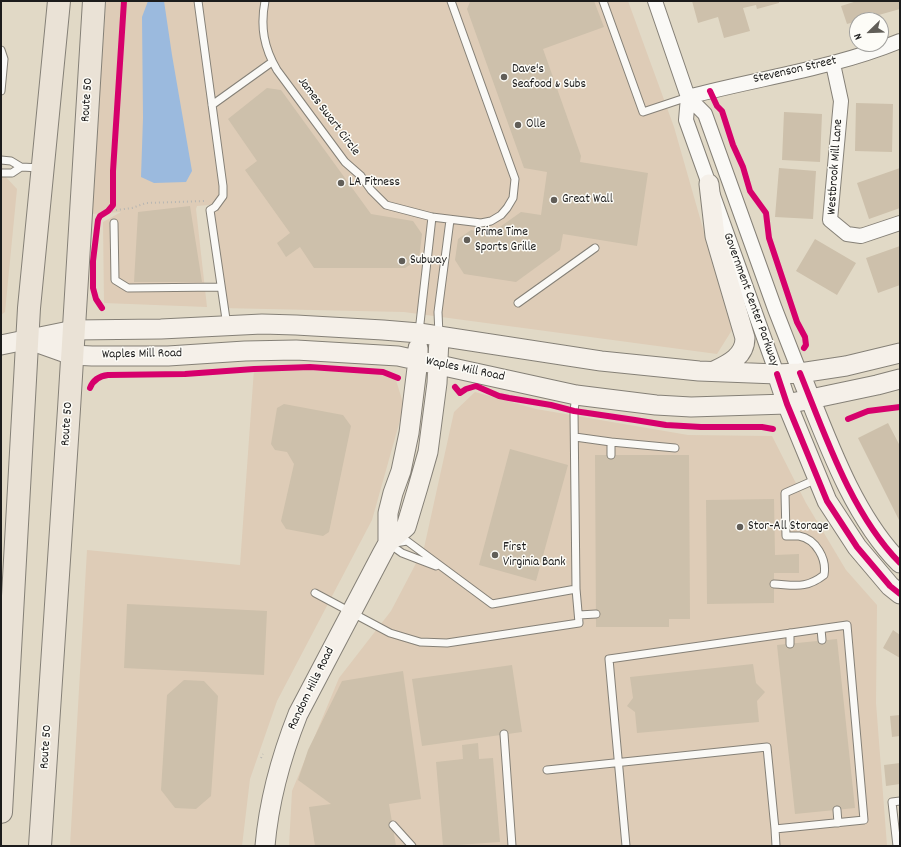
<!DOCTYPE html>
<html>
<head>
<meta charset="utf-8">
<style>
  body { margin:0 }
  #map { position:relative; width:901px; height:847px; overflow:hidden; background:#e1d9c6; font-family:Dekko,sans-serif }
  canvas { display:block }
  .frame { position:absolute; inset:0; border:2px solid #1c1c1c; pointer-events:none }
  .north { position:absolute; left:849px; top:12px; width:40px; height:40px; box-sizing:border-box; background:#fdfcf7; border:1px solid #a3a29f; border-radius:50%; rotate:247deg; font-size:11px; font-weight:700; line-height:16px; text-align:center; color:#1c1c1c }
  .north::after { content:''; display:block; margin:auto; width:14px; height:18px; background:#615e58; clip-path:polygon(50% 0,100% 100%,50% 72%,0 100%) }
</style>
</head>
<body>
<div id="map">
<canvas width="901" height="847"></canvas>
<div class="frame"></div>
<div class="north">N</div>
</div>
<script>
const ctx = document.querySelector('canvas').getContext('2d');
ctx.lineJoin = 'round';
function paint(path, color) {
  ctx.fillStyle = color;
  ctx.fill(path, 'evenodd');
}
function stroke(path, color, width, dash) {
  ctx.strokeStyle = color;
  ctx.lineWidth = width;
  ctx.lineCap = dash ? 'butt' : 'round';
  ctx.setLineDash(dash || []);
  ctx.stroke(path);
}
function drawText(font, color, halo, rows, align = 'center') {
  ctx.font = font + ' Dekko,sans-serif';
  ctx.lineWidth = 3;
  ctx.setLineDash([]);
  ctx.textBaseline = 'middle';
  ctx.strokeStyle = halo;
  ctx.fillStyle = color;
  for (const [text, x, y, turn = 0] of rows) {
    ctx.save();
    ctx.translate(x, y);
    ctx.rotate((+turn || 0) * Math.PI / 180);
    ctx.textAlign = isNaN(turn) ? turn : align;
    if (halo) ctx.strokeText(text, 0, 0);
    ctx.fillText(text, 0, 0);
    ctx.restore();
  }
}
paint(new Path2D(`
  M106 1H628L674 127 732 330 717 354 404 312 221 308 209 205 197 206 196 209 207 307 104 303 103 222 121 212 91 214Z
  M1 175H4L17 189 5 312 1 315Z
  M254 369 382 372 395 377 404 406 372 520 277 701 250 779 242 846H70L87 550 240 565Z
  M475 392 536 409 688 435 772 436 806 503 846 570 877 605 876 703 887 846H289L292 791 339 678 391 611 424 548 454 412Z`), '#deccb7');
paint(new Path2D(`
  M148 1H164L172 55 192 171 186 182 154 183 141 177 143 118 142 17Z`), '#9bbade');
paint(new Path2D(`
  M473 1H594L604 27 543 49 581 156 580 162 648 173 637 246 563 234 560 250 516 282 464 274 455 260 458 239 471 230 490 234 521 212 541 215 547 172 524 168 467 9 470 2Z
  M692 1H779V3L757 9 756 5 743 8 750 31 724 38 718 17 698 23Z
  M857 1H900V9L861 20H857V21L847 24 841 6Z
  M267 88 281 90 371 214 413 221 422 234 419 259 405 268H314L300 247 286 257 277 243 290 233 245 170 257 161 228 119Z
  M856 103 893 104 892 152 855 151Z
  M784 112 822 114 820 162 782 160Z
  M779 168 816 171 813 219 775 217Z
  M900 168V208L869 219 857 183Z
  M190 206 202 282H134L138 212Z
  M815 239 856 263 837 295 796 271Z
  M900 246V285L878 293 866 258Z
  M284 404 343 415 351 426 329 532 323 536 286 529 281 521 294 464 287 452 275 450 271 444 277 408Z
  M888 423 900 446V522L858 438Z
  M510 449 568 465 536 581 479 565Z
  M595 455H689L690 619H669V627H596Z
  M774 499 775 555 799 554V573H774V603L707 604 706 500Z
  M127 604 267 611 264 675 124 668Z
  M893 630 900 635V658L883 648Z
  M837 639 855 808 795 814 777 645Z
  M753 664 756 683 765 692 757 701 759 722 637 733 635 712 627 706 633 698 630 677Z
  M512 665 522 732 422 746 412 679Z
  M403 671 421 799 389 804 396 846H315L309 807 331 804 298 780 308 750 342 681Z
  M184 680 204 681 218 696 211 796 196 809 175 808 161 790 167 695Z
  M900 715V736L892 737 890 716Z
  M478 743 479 759 493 758 500 842 443 846 436 762 463 759 462 745Z
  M900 763V784L886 786 884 765Z`), '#cdc0ab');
const lane = new Path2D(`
  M198 1 223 186V196L215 207 210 210 227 326
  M265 1C260 27 264 48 277 70L345 162 361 176 371 190 386 205 432 217 481 223 491 221 501 215 507 208 513 198 515 179 451 1
  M603 1 643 112 688 97
  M1 50 4 59 1 91
  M212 105 272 62
  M1 160 11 161 21 167 41 168
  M1 173H12L21 167
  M114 223 115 280 128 288 221 287
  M518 303 595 248
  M419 332 432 217
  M439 335 438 312 450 220
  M575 437 611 442V455
  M611 442 675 448
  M388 543 402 553 436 566
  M395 543 407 541 492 604 576 589 574 411 576 395
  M774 584C795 585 806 589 824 575 827 559 816 539 799 536 795 536 790 536 786 536L785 493 817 479
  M315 593 390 633 420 642 447 643 579 623 576 589
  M579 615 596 614
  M821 629 822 640
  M790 644V633
  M504 734 512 846
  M547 770 767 747 775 829
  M837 810 838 823
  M393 825 412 846
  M626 846 609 659 847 625 864 820 775 829 776 846
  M897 846 892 802 900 801`);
const street = new Path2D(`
  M655 1 688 97 686 120 777 374
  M833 64 841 101 830 220 847 234 861 236 900 223
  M688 97 705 114 775 309 800 373
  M688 97C758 78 832 69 900 41`);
const secondary = new Path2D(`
  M709 184 715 236 745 338C745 356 729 364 714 371
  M27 339 72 355 92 356H168L245 351 296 350 398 356 576 395 656 405 691 407 787 404 877 385 900 379
  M1 345 74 330 161 329 262 324 296 325 383 330 419 333 601 361 699 371 777 374 800 373 846 366 900 353
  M800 373C825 435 852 515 900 563
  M777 374 787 404 827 501 857 547 890 586 900 594
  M388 543V513L393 493 401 471 409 433 418 360V348
  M265 846C269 800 281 757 298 714L382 554 388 543 406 527 418 487 428 452 437 383 439 337`);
const primary = new Path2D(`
  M1 812 29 308 59 1
  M40 846 69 409 94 1`);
stroke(lane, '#858077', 9);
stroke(street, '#858077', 16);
stroke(secondary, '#858077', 21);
stroke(primary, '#858077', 24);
stroke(new Path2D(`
  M108 211 132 208 146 203 206 201
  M261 758 263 754`), '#b7b6b2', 2, [1, 3]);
stroke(lane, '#faf9f6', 7);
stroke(street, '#faf9f6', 14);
stroke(secondary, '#f5f0e9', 19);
stroke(primary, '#eae2d6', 22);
stroke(new Path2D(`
  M710 91 717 106 722 111 733 145 743 167 750 191 766 213 769 238 797 322 805 337 806 345 804 348
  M102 308 96 299 93 288V261L98 220 100 216 108 211 113 205V171L124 1
  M800 373C825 435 852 515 900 563
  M777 374 787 404 827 501 857 547 890 586 900 594
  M455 387 460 393 466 389 476 386 499 396 509 398 551 405 574 411 635 420 666 425 701 427H762L773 429
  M90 388C93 380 99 376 108 375L185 374 254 369 310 367 383 372 398 378
  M848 419 868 411 900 407`), '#d6006c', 6);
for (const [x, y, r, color] of [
  [504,77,4,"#615e58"],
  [518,125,4,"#615e58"],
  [341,183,4,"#615e58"],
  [554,200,4,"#615e58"],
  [467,240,4,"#615e58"],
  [402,261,4,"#615e58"],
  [740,527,4,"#615e58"],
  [495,555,4,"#615e58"]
]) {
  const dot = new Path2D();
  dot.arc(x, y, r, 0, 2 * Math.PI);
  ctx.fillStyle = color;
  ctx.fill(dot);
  stroke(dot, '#fdfcf7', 1.5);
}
drawText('13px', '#1c1c1c', '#fdfcf7', [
  ["Dave's",512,70],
  ["Seafood & Subs",512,85],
  ["Olle",526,125],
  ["LA Fitness",349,183],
  ["Great Wall",562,200],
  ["Prime Time",475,233],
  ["Sports Grille",475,248],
  ["Subway",410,261],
  ["Stor-All Storage",748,527],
  ["First",503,548],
  ["Virginia Bank",503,563]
], 'left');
drawText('13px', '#1c1c1c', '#fdfcf7', [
  ["Stevenson Street",795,71,-13],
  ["Route 50",88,100,-86],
  ["James Swart Circle",328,117,53],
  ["Westbrook Mill Lane",836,167,-86],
  ["Government Center Parkway",750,300,70],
  ["Waples Mill Road",142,355,-1],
  ["Waples Mill Road",465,370,12],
  ["Route 50",68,424,-86],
  ["Random Hills Road",312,689,-64],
  ["Route 50",47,747,-86]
]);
</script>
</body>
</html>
